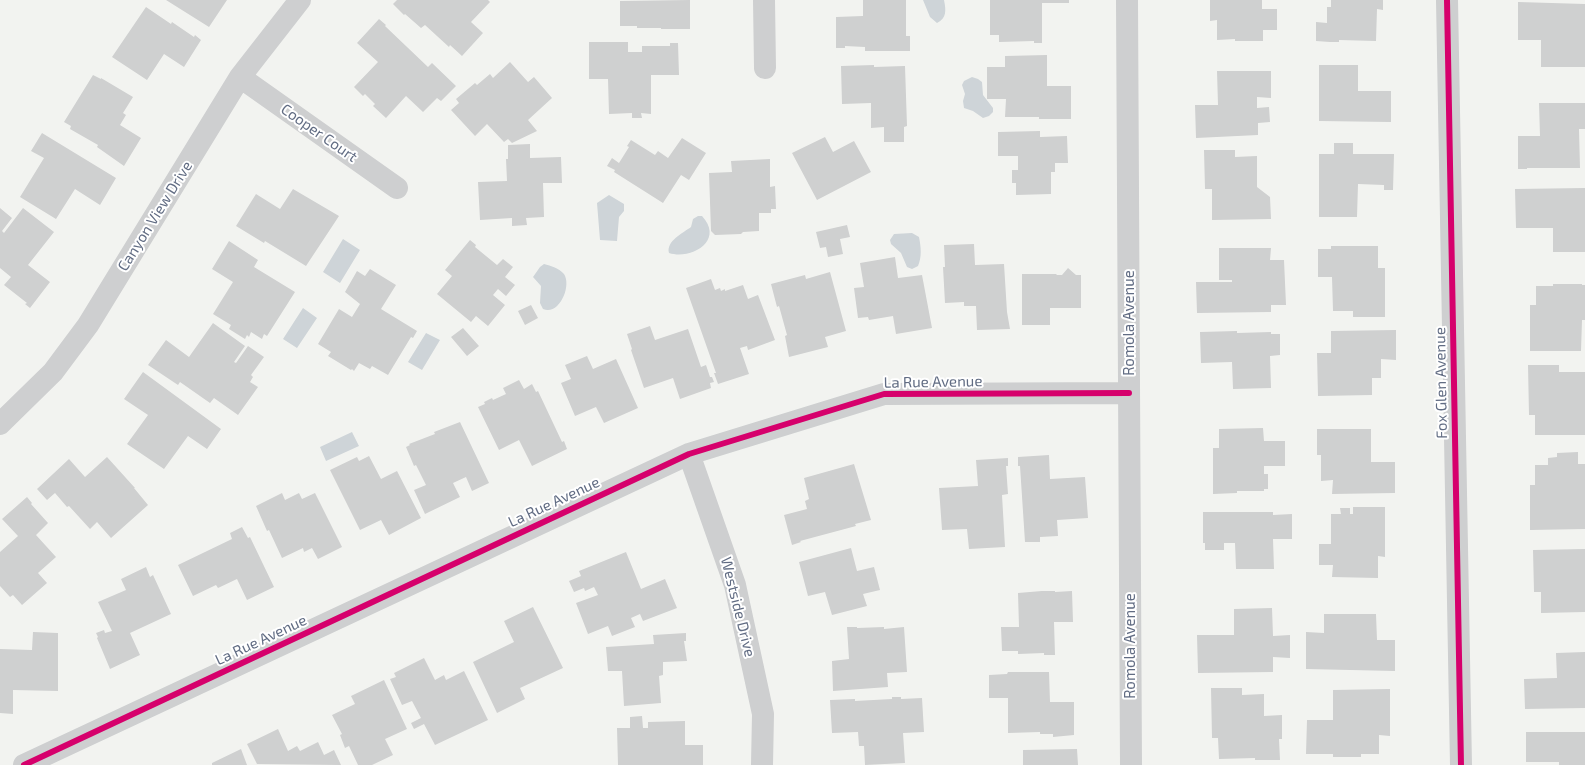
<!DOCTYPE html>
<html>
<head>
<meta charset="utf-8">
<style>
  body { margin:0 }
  canvas { display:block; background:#f2f3f0 }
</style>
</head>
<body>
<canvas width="1585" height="765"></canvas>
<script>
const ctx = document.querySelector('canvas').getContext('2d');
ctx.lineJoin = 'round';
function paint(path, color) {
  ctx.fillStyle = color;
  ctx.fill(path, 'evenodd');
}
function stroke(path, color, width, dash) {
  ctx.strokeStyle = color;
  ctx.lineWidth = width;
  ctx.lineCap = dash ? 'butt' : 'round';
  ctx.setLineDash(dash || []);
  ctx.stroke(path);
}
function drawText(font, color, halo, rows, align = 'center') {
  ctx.font = font + ' "Exo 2",sans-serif';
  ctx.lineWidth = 4;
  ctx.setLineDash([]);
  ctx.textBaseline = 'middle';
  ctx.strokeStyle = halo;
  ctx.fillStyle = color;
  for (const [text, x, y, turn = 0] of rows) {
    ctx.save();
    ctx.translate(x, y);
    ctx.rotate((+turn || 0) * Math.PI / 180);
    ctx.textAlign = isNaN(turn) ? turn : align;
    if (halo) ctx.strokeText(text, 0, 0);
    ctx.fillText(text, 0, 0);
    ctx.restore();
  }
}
paint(new Path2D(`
  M923 0H944C946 10 947 18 937 23L930 17Z
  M972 77 978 79 982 82 983 95 993 108V112L989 116 983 118 973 111 964 108 963 101 965 94 962 85 964 81Z
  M609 195 624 204V211L619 217 617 241 600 240 597 203Z
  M698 216H702C725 241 691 260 669 253 666 241 683 233 691 227L693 219Z
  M912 233 919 237C921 247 922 257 918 266L912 269 907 267 901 253 891 244 890 240 894 234Z
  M343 239 360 250 340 283 323 272Z
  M544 264C551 266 559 268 564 274 572 286 559 316 543 309L540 303 541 286 533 277 540 267Z
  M303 308 317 318 297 348 283 339Z
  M426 333 440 340 422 370 408 362Z
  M352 432 359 446 326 461 320 447Z`), '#ced4d8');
paint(new Path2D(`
  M166 0H227L209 27Z
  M397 0H488L490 2 471 22 483 33 462 56 450 45 449 47 425 25 421 28 405 14 404 15 393 4Z
  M690 0V29H661V28H637V26H620V1Z
  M863 0H906V36H910V51H865V47L845 46V48H836V17L863 16Z
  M990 0H1069V3H1042V43H1034V41L999 42V35H990Z
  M1210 0H1262V9H1277V30H1263V41H1235V39L1217 40V20L1210 21Z
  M1331 0H1383V10L1377 9 1376 41 1339 40V42H1330L1316 41V22L1327 23V7H1331Z
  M1518 2 1585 4V67H1541V40H1518Z
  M146 7 171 24 172 22 194 37 195 35 201 40 184 67 164 54 147 80 112 57Z
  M379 19 386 25 385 26 428 67 432 63 456 86 441 101 437 98 423 112 406 96 386 118 373 106 375 104 365 94 363 96 354 87 378 62 357 43Z
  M589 42H628V52H642V46H670V43H678L679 75H651V114L641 113 642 118H632V113L609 114 608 79H589Z
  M1047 55V86H1071V119H1039V117H1005L1006 99H987V67H1005V56Z
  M510 62 528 82 534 77 552 98 528 120 537 131 512 143 508 139 504 142 487 124 475 136 451 110 459 103 456 99 475 83 477 85 490 74 493 78Z
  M874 65V67L905 66 907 126 904 127V142H884V127L871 128V103L842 104 841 66Z
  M1319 65H1358V91H1391V122L1319 121Z
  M1217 71H1271V98L1257 97V108L1269 107 1270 122 1258 123V135L1196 138 1195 105H1218Z
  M93 75 101 79V78L133 97 123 113 126 115 120 125 141 138 124 166 97 147 98 145 70 129 71 126 64 122Z
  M1539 103H1585V129H1579L1580 168H1527V169H1518V136H1540Z
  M1040 131V137L1067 136 1068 163H1055V172H1051V194L1016 195V183H1012V170H1018V156H998V132Z
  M42 133 116 178 100 205 75 189 56 219 20 197 44 158 31 151Z
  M825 137 833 152 854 141 871 172 817 200 792 153Z
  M682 138 706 153 689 180 681 175 663 203 614 172 615 170 607 166 612 158 619 163 629 147 627 146 631 140 655 155 658 151 668 158Z
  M1334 143H1353V154H1394L1393 190H1384V185L1358 184 1357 217H1319V154H1334Z
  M530 144V158L561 157 562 183H543L544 217 526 218 527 225 512 226V218L480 220 478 182 507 181 506 159H508V145Z
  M1204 150H1235V157L1257 156V187L1270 197 1271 219 1212 220V189H1205Z
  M770 159V187L775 186 776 209H771V213H759V231L743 232 741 234 715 235 711 231 709 173 732 172 731 161Z
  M1585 188V252H1553V228H1516L1515 189Z
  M293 189 339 216 306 266 265 241 264 243 236 226 256 194 280 209Z
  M0 208 12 218 2 231 4 233 23 208 54 232 28 265 50 282 30 308 25 304 27 303 4 285 11 277 0 268Z
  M847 225 850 237 840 239 843 254 828 257 826 247 820 248 816 232Z
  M470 240 476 245 475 247 497 265 503 259 513 267 505 277 515 285 506 296 498 289 493 295 505 305 488 326 476 316 471 322 437 294 452 276 445 270Z
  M229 241 258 260 254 267 295 292 267 336 264 334 262 339 251 332 249 337 247 335 245 339 229 329 231 325 213 314 233 282 212 269Z
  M974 244 975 265 1004 264 1007 312 1010 329 977 330 976 306H964V302L945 303 943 267H945L944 245Z
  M1331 246H1378V268H1385V317H1353V311H1333L1332 277H1318V249H1331Z
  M1219 248H1271L1270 260H1284L1286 305H1271V312L1197 313 1196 282H1232V280H1219Z
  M895 257 898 278 922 275 932 328 896 334 893 316 869 320 868 317 858 318 854 288 864 287 860 263Z
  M1068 268 1076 275H1081V308H1050V325H1022V274H1056L1057 275H1062Z
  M370 269 396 285 381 309 417 331 413 338 411 337 388 375 372 366 370 369 359 363 354 371 352 369 351 370 328 356 331 352 318 344 339 309 352 317 360 304 345 292 357 271 365 276Z
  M830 272 846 331 825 337 828 347 789 357 785 336 787 335 779 306 777 307 771 284 805 275 806 279Z
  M711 279 715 290 720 288 721 291 725 289V291L743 285 748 299 758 295 775 340 748 350 747 346 740 348 749 374 718 384 714 373H716L686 288Z
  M1553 284H1582V285H1585V320H1582L1581 351H1530V305H1536V286H1553Z
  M531 305 538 318 525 325 518 311Z
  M213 323 245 346 234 362 236 363 248 346 264 357 251 375 253 377 250 382 258 387 238 415 214 398 210 403 180 382 178 385 148 365 166 340 189 357Z
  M650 326 655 340 688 329 701 367 706 365 710 377H712L714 382 710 383 711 388 680 399 673 378 644 388 631 350 632 349 627 334Z
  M463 328 479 346 467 356 451 337Z
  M1396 330V360L1381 359V378H1372V395L1318 396 1317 353H1331V331Z
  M1237 331V333L1271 332V334H1280V355L1270 356 1271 388 1233 389 1232 362 1201 363 1200 332Z
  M587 356 593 369 616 359 638 408 604 423 596 407 575 416 561 383 571 379 565 365Z
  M1528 365H1559V372H1585V435H1535V415H1529Z
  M143 372 221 429 207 449 188 436 164 469 127 444 148 415 124 399Z
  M519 380 524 389 532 384 536 392 538 391 562 442 564 441 567 449 532 466 519 440 499 450 478 407 485 404 484 402 492 398 493 400 506 394 503 388Z
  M460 422 489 483 472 491 466 477 453 483 460 497 425 514 414 490 426 485 416 465 414 466 406 447 410 445 409 444 435 434 434 432Z
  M1263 428 1264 441H1285V466H1264V474H1268V489H1264V491H1237V493L1213 494V448H1219V429Z
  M1317 429H1371V462H1395V493L1332 494 1333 480 1321 481V455H1317Z
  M1578 452V464H1585V529L1530 530V485H1535V465H1548V458L1557 457V453Z
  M1049 455 1050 479 1085 477 1088 518 1057 520 1058 536 1040 537V542H1025L1020 466H1018V457Z
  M369 456 381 479 397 471 421 518 389 535 381 520 360 530 330 470 357 457 359 461Z
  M107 457 135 488H134L148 505 111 538 97 522 90 529 69 506 67 507 55 493 47 500 37 489 69 459 85 477Z
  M1008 458V466H1006L1008 494 1002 495 1005 547 969 549 967 529 942 530 939 488 978 486 976 460Z
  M854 464 871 520 855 524 856 526 800 541 801 542 792 545 784 515 807 509 805 501 809 499 804 478Z
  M282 493 285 500 299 493 302 499 315 493 342 547 318 559 312 548 304 552 303 548 282 558 269 530 267 531 256 506Z
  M27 497 32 503 31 504 48 523 36 535 56 557 38 573 47 583 22 605 13 595 10 597 0 586V552L18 536 2 519Z
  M1353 507H1385V557L1378 556V578L1332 577 1333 565H1319V544H1331V514H1341L1340 508H1350V514H1353Z
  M1203 512H1273V515L1292 514V539H1273L1274 569H1236L1235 543H1224V550H1205V543H1203Z
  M242 527 248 538 250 537 274 587 247 600 237 579 218 588 216 585 193 596 178 565 232 539 230 533Z
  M851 548 857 571 874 567 880 590 863 594 867 606 832 615 825 592 808 596 799 562Z
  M1585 549V612L1541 613V592H1534L1533 550Z
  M626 552 641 589 665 579 677 608 643 621 640 614 631 618 635 627 612 636 608 626 588 634 576 603 598 595 594 587 585 591 584 588 574 592 569 581 581 576 579 571Z
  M146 567 150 577 153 575 171 614 130 633 140 655 110 669 97 638 98 637 96 633 104 630 105 633 112 631 98 602 126 590 121 579Z
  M1042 591H1055V592L1072 591 1073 622H1054L1055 655H1044V653L1018 654V651H1002L1001 627H1019L1018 593Z
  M533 607 563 668 520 688 525 699 497 713 473 662 514 642 504 621Z
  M1272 608 1273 636 1290 635V658L1273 657V672L1198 673 1197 635H1234V609Z
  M1324 614H1376L1377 640H1395V671L1306 669V632L1324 633Z
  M847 627H857V628L884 627V629L904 627 907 672 887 673 888 687 833 691 832 661 849 659Z
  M33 632 58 633V691L13 690V714L0 713V649L32 650Z
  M686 633V641H684L687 661 663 662V675L659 676 661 703 624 706 622 671H608L606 647 654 644 653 635Z
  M1585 652V708L1525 709 1524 679 1557 678 1556 653Z
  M424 658 435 680 444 675 446 680 464 671 488 720 435 745 424 724 414 729 411 723 421 718 412 701 402 705 390 679 396 677 394 673Z
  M1008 672H1049L1050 702H1074V735L1053 737V734H1040V732L1008 733V698H989V675L1007 674Z
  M384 680 407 729 385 739 393 755 372 765H358L349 746 345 748 340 735 342 734 332 715 355 704 351 696Z
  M1211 688H1242V695L1264 694V716L1282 715V739H1279L1280 760H1255V758L1219 759 1218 738H1212Z
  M1390 689V736L1379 735V754H1361V757H1333V754H1306L1307 720H1333V690Z
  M892 697H901V699L922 698 924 732 903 733 905 763 865 765 864 746H859L858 732 832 733 830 700 855 699V701L892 699Z
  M642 716 643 728H648V722L685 721V745H703V765H618L617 728H630V717Z
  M278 729 288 751 297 746 300 751 318 742 324 755 334 750 341 765 257 764 247 744Z
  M1526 732H1585V765H1559V762H1526Z
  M241 749 247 765H212V763Z
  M1077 749 1078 765H1023V750Z`), '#cfd0d0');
stroke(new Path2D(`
  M764 0 765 68
  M1127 0 1131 765
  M1447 0 1461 765
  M240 77 397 188
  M0 424 53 372 88 325 240 77 300 0
  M689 454 735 585 763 714 762 765
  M24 765 689 454 884 394 1129 393`), '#cecfd0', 22);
stroke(new Path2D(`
  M1447 0 1461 765
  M24 765 689 454 884 394 1129 393`), '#d6006c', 6);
drawText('15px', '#616c83', '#fff', [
  ["Cooper Court",319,133,35],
  ["Canyon View Drive",155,216,-58],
  ["Romola Avenue",1129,323,-90],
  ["La Rue Avenue",933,382,-1],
  ["Fox Glen Avenue",1441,383,-91],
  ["La Rue Avenue",554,502,-25],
  ["Westside Drive",738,607,76],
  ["La Rue Avenue",261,640,-25],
  ["Romola Avenue",1130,646,-90]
]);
</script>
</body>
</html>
